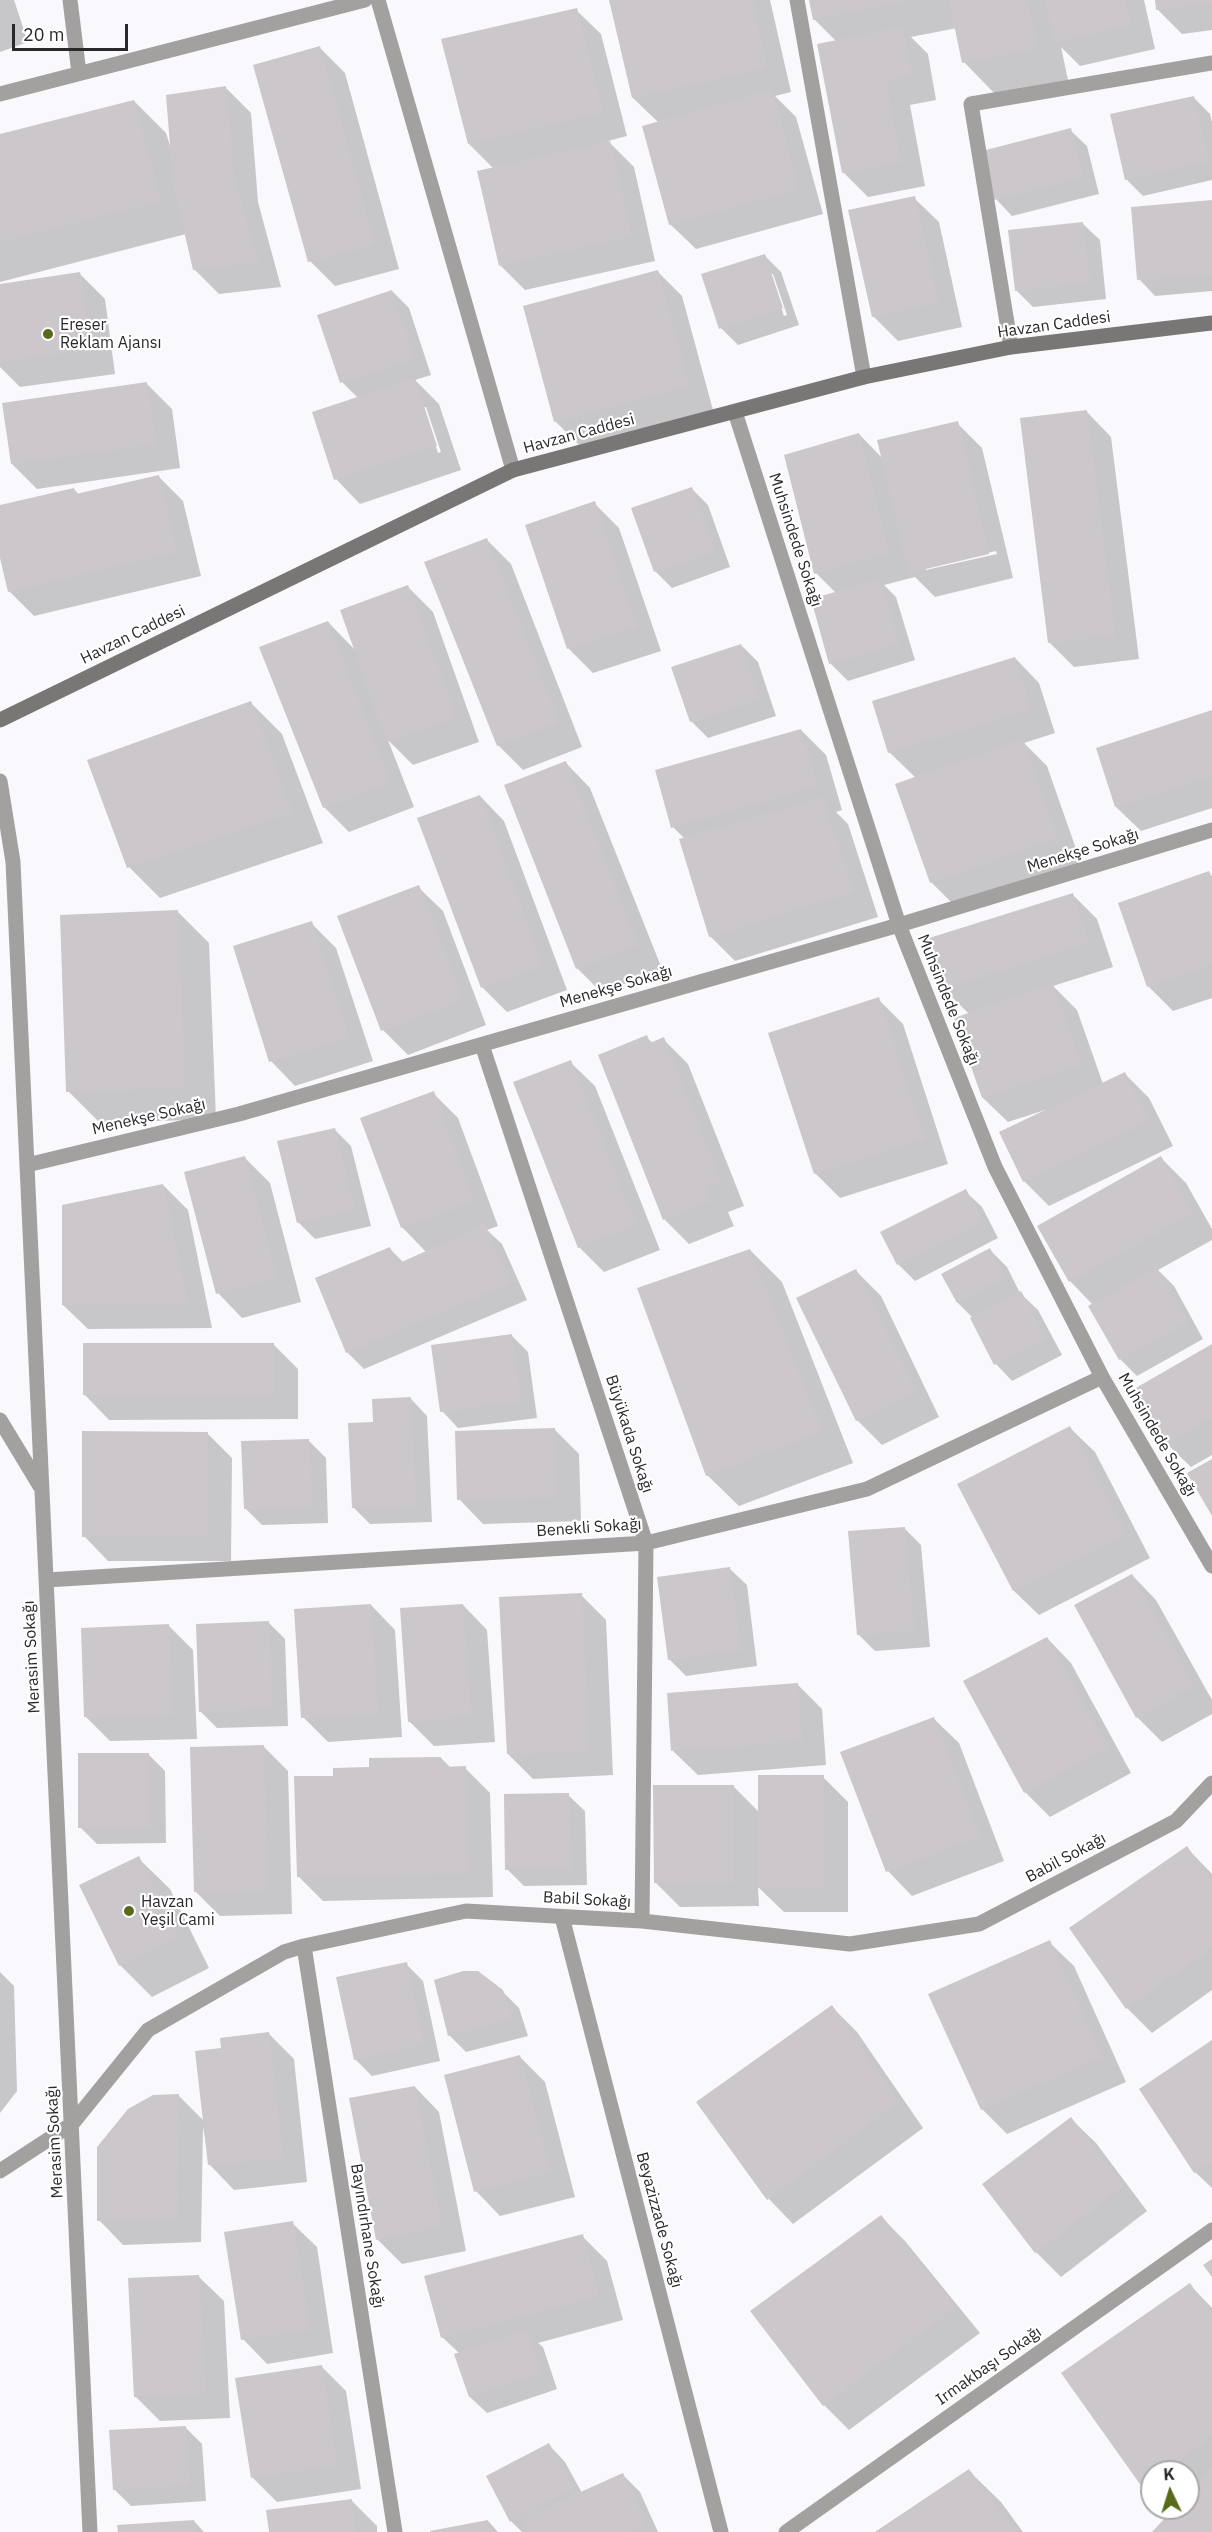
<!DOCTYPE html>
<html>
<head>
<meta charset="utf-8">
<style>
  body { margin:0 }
  #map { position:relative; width:1212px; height:2532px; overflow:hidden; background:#f9f9fd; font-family:"IBM Plex Sans",sans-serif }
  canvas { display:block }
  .north { position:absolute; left:1140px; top:2460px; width:60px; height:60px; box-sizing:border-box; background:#fff; border:2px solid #a9a9aa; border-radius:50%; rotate:356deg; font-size:16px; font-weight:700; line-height:24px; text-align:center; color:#29292b }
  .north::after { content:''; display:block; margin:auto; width:21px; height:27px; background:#576b1a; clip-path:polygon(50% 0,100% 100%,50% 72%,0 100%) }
  .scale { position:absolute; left:12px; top:24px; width:116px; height:27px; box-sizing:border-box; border:3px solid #29292b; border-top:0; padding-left:8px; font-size:18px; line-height:21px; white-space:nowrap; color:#29292b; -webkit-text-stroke:4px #fff; paint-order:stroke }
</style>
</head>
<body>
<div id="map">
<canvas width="1212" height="2532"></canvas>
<div class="north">K</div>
<div class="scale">20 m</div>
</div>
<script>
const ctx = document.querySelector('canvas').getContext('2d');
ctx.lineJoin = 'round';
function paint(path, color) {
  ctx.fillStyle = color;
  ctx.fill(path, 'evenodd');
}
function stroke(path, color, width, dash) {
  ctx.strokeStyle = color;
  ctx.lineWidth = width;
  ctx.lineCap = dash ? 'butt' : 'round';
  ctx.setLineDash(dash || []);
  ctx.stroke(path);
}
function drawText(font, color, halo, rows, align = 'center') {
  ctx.font = font + ' "IBM Plex Sans",sans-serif';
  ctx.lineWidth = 4.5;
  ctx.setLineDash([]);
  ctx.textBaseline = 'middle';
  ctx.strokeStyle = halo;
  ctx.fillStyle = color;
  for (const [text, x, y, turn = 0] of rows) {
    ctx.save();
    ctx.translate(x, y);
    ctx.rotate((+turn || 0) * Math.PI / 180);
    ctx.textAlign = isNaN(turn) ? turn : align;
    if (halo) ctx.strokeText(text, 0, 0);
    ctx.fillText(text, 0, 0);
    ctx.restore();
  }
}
paint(new Path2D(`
  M0 0H14L28 42 0 52Z
  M610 0H770L791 92 775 96 796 117 823 214 696 249 671 225 644 128 659 123 633 98Z
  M810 0H1144L1155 49 1080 66 1061 47 1068 80 995 94 964 62 957 28 911 37 928 54 936 100 910 105 925 186 868 197 843 172 837 42 814 19Z
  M1156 0H1212V30L1182 34 1157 9Z
  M576 10 601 34 627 136 608 141 634 167 655 261 525 290 500 265 494 169 469 144Z
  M320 48 345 73 399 269 335 286 310 261Z
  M226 88 251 113 258 202 281 287 219 294 194 269 186 234 0 282V136L134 101 166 133 171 149Z
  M1193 97 1210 114 1212 122V180L1143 196 1126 179Z
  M1070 130 1087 146 1099 194 1012 216 996 199Z
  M914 198 939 222 962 327 898 341 873 316Z
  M1212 202V291L1155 296 1139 279Z
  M1083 224 1100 240 1106 299 1033 307 1016 290Z
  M765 256 781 272 799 325 738 345 721 328ZM770 274H773L787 315 784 316Z
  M657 271 682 296 713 410 580 446 555 421Z
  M80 274 105 299 115 374 20 387 0 367V285Z
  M392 291 409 308 431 375 415 380 439 404 461 470 360 504 336 479 358 398 342 382ZM423 407H426L441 452 438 453Z
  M147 384 172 409 180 468 37 489 12 464Z
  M1087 412 1111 437 1139 659 1074 667 1050 643Z
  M957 423 982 448 1013 578 935 597 915 577 884 585 896 597 915 660 848 681 831 664 812 600 836 593 816 573 859 434 883 459ZM996 551 997 554 926 570V567Z
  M158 476 183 501 201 576 34 616 9 591 0 552V506L74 489 79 495Z
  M691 488 708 505 730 567 672 588 655 571Z
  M594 503 619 528 661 651 593 673 569 649 527 526Z
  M486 539 511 564 582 747 523 770 498 745Z
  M408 587 433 612 479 742 413 765 388 740 414 807 349 832 324 807 328 622 356 651Z
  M741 645 758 662 776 716 708 738 691 721Z
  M1015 658 1039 683 1055 733 1024 743 1047 766 1081 863 956 907 931 882 916 778 889 752Z
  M251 703 282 734 323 843 160 898 129 867Z
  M1212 712V808L1141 831 1116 807 1097 749Z
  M801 730 826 755 842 810 836 812 848 824 878 917 735 961 710 936 685 839 673 827Z
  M566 763 590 788 662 969 602 993 577 968Z
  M480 796 504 821 567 990 507 1012 483 988 419 819Z
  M1209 873 1212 876V998L1173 1011 1149 987 1120 904Z
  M418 887 443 911 486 1025 408 1055 383 1030Z
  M1072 894 1097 919 1113 967 1053 986 1077 1010 1103 1084 1125 1074 1149 1098 1173 1146 1049 1206 1024 1181 1045 1110 1008 1122 983 1098 969 1014 943 988Z
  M178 912 209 943 216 1119 100 1123 68 1091Z
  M311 923 336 948 373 1061 295 1086 271 1061Z
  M878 999 903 1024 948 1164 840 1198 815 1173Z
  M646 1037 653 1043 663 1039 688 1064 744 1206 728 1212 734 1226 689 1244 664 1219Z
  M570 1062 595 1086 660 1250 604 1272 579 1247Z
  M433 1093 458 1118 498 1226 487 1230 502 1244 527 1300 364 1369 347 1352 390 1249 404 1263 427 1253 402 1227Z
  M334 1129 351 1146 371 1226 315 1239 298 1222Z
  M245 1158 270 1183 301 1302 242 1318 218 1293Z
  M1161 1158 1186 1183 1212 1229V1240L1158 1270 1174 1286 1203 1339 1137 1376 1120 1359 1093 1305 1070 1281Z
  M163 1185 188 1210 212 1328 88 1329 63 1305Z
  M965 1191 982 1207 998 1238 915 1281 898 1264Z
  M750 1250 782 1282 853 1463 739 1506 707 1475Z
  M990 1250 1007 1267 1020 1293 1038 1310 1062 1355 1012 1381 996 1364 973 1318 958 1303 943 1275Z
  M856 1271 881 1296 939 1417 882 1445 857 1420Z
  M512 1336 528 1352 537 1418 458 1428 442 1411Z
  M273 1344 298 1369V1419L109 1420 85 1395Z
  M1212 1346V1455L1191 1467 1166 1443Z
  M411 1399 427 1416 432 1522 370 1524 353 1507 374 1423Z
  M1070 1428 1095 1452 1150 1558 1039 1615 1014 1591 959 1485Z
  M554 1429 579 1454 581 1521 483 1524 459 1499Z
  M207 1433 232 1458 231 1561H108L84 1536Z
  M309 1441 326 1458 328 1523 262 1525 245 1508Z
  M904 1528 921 1545 930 1647 875 1651 858 1634Z
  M730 1569 747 1585 757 1666 686 1676 669 1659Z
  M1132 1575 1156 1600 1212 1700V1714L1162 1742 1137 1717Z
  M581 1595 606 1620 613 1775 533 1779 508 1754Z
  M371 1605 395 1630 402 1737 328 1742 303 1717Z
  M463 1605 487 1630 495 1742 434 1746 409 1721Z
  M269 1623 285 1639 288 1726 217 1728 200 1711Z
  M169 1626 193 1650 197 1739 110 1741 86 1717Z
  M1047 1638 1071 1663 1131 1773 1050 1817 1025 1792 966 1681Z
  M797 1684 822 1709 826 1765 698 1775 673 1751Z
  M934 1719 959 1743 1004 1861 912 1896 888 1871Z
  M264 1747 288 1771 292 1914 220 1916 195 1891Z
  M148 1754 165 1771 166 1843 97 1844 80 1827Z
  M441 1758 451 1768H465L490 1793 493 1897 323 1901 298 1876 334 1777Z
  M823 1777 848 1802V1912H784L758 1887 759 1906 680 1907 655 1882 733 1786 760 1813Z
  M568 1795 585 1811 587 1885 524 1886 507 1869Z
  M1186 1847 1212 1874V1990L1152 2033 1127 2008Z
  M138 1858 170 1889 209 1968 152 1997 120 1965Z
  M1049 1942 1074 1966 1126 2082 1007 2134 982 2109Z
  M406 1964 423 1981 440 2061 372 2076 355 2059Z
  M0 1972 14 1986 17 2091 0 2113Z
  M502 1991 519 2008 528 2036 466 2052 449 2035Z
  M832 2007 857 2032 923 2128 793 2224 769 2199 699 2102Z
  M269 2034 294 2059 307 2182 234 2190 210 2165 203 2127 201 2242 123 2245 99 2220 179 2096 205 2122 223 2049Z
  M1212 2041V2188L1195 2172Z
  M520 2057 545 2082 575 2197 500 2216 476 2191Z
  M415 2087 439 2112 466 2251 402 2264 377 2239Z
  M1071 2119 1096 2143 1147 2211 1061 2277 1036 2252 985 2185Z
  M881 2217 905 2241 980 2333 849 2430 824 2405Z
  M292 2223 317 2247 333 2353 267 2364 243 2339Z
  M582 2236 607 2261 623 2320 538 2343 543 2347 557 2389 487 2413 470 2397 459 2353 442 2337Z
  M199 2277 224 2301 230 2418 160 2421 135 2396Z
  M1190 2285 1212 2308V2532H1154L1171 2514 1166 2508H1188V2472H1152V2494L1063 2373Z
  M321 2366 346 2391 361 2489 277 2502 252 2477Z
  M185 2427 202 2444 206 2501 131 2506 114 2489Z
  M549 2445 565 2462 582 2493 623 2475 640 2492 658 2532H522L511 2521Z
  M969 2471 1001 2502 1023 2532H878Z
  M352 2501 377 2526V2532H270Z
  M194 2521 204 2532H119Z
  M488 2521 498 2532H432Z`), '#0003');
paint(new Path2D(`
  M609 0H752L767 68 632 98Z
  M809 0H904V1L813 20Z
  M949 0H1027L1037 48 962 63Z
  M1045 0H1125L1131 25 1054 42Z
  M1155 0H1212V2L1156 10Z
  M577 8 603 112 468 144 441 39Z
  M903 27 912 76 886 81 901 162 842 173 817 44Z
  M320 46 375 244 308 262 253 65Z
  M226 86 234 176 258 262 193 270 173 183 166 95Z
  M772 90 799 189 669 225 642 126Z
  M1194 96 1209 161 1125 180 1110 114Z
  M134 100 161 201 0 242V134Z
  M1071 128 1083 177 994 200 982 151Z
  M610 141 632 236 499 266 477 171Z
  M915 196 938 302 872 317 848 210Z
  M1212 200V274L1137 280 1131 207Z
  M1083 222 1090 283 1015 291 1008 230Z
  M765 254 783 308 719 329 701 274Z
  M658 270 689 386 554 422 523 306Z
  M80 272 91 349 0 362V284Z
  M392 290 415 358 340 383 317 315Z
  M415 378 437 446 334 480 312 412Z
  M147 382 156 444 11 464 2 403Z
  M1087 410 1115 635 1048 643 1020 418Z
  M958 421 989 554 909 573 877 440Z
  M859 433 889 553 814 574 784 455Z
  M159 475 177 552 8 592 0 558V505L74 488 76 494Z
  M692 487 715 551 654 572 631 508Z
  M595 501 637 626 567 649 525 525Z
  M487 538 559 722 497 746 424 562Z
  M880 579 899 644 829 664 811 599Z
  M408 585 456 717 387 742 340 610Z
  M328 621 390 782 323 808 259 647Z
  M741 644 760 699 690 722 671 667Z
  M1015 657 1031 709 888 753 872 701Z
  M251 701 292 812 127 868 87 760Z
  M1212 710V776L1115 807 1096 748Z
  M801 729 818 786 671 828 655 770Z
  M1023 739 1058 838 930 883 895 784Z
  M566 761 638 945 576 969 504 785Z
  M480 795 543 965 481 988 417 818Z
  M823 798 854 892 709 937 679 839Z
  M1209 871 1212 879V965L1147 987 1118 903Z
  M419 885 463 1000 381 1031 337 916Z
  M1073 893 1089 943 942 989 926 939Z
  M178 910 185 1087 66 1092 60 915Z
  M312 921 349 1037 269 1062 233 946Z
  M1053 984 1081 1065 982 1098 954 1018Z
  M879 997 925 1139 814 1174 768 1033Z
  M647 1035 650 1043 664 1037 721 1181 705 1187 710 1201 663 1220 598 1055Z
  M571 1060 636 1225 578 1248 513 1082Z
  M1125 1072 1149 1121 1023 1182 999 1132Z
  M434 1091 474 1201 401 1228 360 1118Z
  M335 1128 355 1210 297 1223 277 1141Z
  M245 1156 277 1278 216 1294 184 1172Z
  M1161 1156 1193 1213 1069 1282 1037 1226Z
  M163 1184 188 1304 62 1305V1205Z
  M966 1189 982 1221 897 1265 880 1232Z
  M485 1225 511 1283 346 1353 315 1278 390 1247 397 1264Z
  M990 1248 1005 1277 957 1303 941 1274Z
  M750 1249 822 1431 706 1476 637 1288Z
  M1157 1268 1188 1322 1119 1360 1088 1306Z
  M856 1269 916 1392 856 1421 796 1298Z
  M1021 1291 1046 1338 994 1365 970 1318Z
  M512 1334 521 1401 440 1412 431 1345Z
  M83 1343H274V1395H83Z
  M1212 1344V1417L1165 1444 1134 1389Z
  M411 1397 416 1506 352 1508 348 1423 373 1422 372 1399Z
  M1070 1426 1126 1533 1013 1591 957 1484Z
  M555 1428 557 1497 457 1500 455 1431Z
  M82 1431 208 1432 207 1537H82Z
  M309 1439 312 1506 244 1509 241 1441Z
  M1212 1459V1516L1187 1473Z
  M905 1527 914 1630 857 1635 848 1531Z
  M730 1567 741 1650 668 1660 657 1577Z
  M1132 1574 1194 1686 1136 1718 1074 1605Z
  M582 1593 589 1751 507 1754 499 1597Z
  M371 1604 378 1713 301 1718 294 1609Z
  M463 1604 471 1717 408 1722 400 1608Z
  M269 1621 272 1709 199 1712 196 1624Z
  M169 1624 173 1714 84 1717 81 1628Z
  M1047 1637 1108 1748 1024 1793 963 1681Z
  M798 1683 802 1741 671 1751 667 1693Z
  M934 1717 980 1836 886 1872 840 1752Z
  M264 1745 268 1890 194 1892 190 1747Z
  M78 1753H149V1827L78 1828Z
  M441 1757 442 1767 466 1766 469 1873 297 1877 294 1776H333V1768L369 1767V1758Z
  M758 1775H824L823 1888H758Z
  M653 1785H734V1882L654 1883Z
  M569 1793 571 1869 505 1870 504 1794Z
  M1187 1846 1212 1882V1948L1126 2009 1069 1928Z
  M139 1856 179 1937 119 1966 79 1885Z
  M1050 1940 1102 2057 981 2110 928 1994Z
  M407 1962 424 2044 354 2060 336 1977Z
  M463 1971H478L503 1990 513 2019 448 2036 434 1980Z
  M832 2005 899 2102 767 2200 696 2102Z
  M269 2032 283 2158 208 2165 195 2051 221 2048 220 2038Z
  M1212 2040V2161L1194 2173 1139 2089Z
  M520 2055 551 2172 474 2192 444 2075Z
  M415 2086 442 2227 376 2240 349 2098Z
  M179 2094 177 2218 97 2221V2147L128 2109 153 2095Z
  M1071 2117 1124 2186 1035 2253 982 2184Z
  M881 2215 956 2307 823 2406 750 2311Z
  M293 2221 310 2329 241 2340 224 2232Z
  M583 2234 599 2296 441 2338 424 2276Z
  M1212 2259V2277L1203 2265Z
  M199 2275 206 2393 134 2397 128 2278Z
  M1190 2283 1212 2315V2436L1163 2472H1152V2480L1142 2487 1061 2373Z
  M526 2329 541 2372 469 2397 454 2354Z
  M322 2365 337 2465 251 2478 235 2378Z
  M186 2426 190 2485 113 2490 109 2430Z
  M549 2443 574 2489 510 2522 486 2476Z
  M1212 2466V2532H1152L1174 2508H1188V2493Z
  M969 2469 1016 2532H875Z
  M623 2473 646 2525 630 2532H528L522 2518Z
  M352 2499 355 2532H269L266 2510Z
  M194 2520 195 2532H118L117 2525Z
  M488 2520 490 2532H430V2531Z`), '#cbc7ca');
stroke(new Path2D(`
  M70 0 79 73
  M378 0 513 470
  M797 0 864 377
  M0 94 365 0
  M1011 347 971 104 1212 63
  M735 412 899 925 995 1167 1102 1377 1212 1566
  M0 781 13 862 90 2532
  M482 1045 646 1543 642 1921
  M27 1165 239 1114 899 925 1212 830
  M0 1420 40 1486
  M47 1580 646 1543 867 1489 1102 1377
  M562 1917 721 2532
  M304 1946 395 2532
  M0 2171 72 2124 148 2030 284 1952 304 1946 466 1911 642 1921 850 1944 979 1924 1176 1821 1212 1783
  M786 2532 1212 2230`), '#a2a19f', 15);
stroke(new Path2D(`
  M0 720 513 470 864 377 1011 347 1212 323`), '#797775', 15);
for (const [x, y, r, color] of [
  [48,334,6,"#576b1a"],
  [129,1911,6,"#576b1a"]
]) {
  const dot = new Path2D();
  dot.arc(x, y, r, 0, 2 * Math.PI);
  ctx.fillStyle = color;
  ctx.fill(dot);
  stroke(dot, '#fff', 2);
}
drawText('16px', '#29292b', '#fff', [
  ["Ereser",60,325],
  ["Reklam Ajansı",60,343],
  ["Havzan",141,1902],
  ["Yeşil Cami",141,1920]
], 'left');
drawText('16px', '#29292b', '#fff', [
  ["Havzan Caddesi",1054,325,-8],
  ["Havzan Caddesi",579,434,-15],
  ["Muhsindede Sokağı",795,540,72],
  ["Havzan Caddesi",133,635,-26],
  ["Menekşe Sokağı",1083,851,-17],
  ["Menekşe Sokağı",616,987,-16],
  ["Muhsindede Sokağı",948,1000,68],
  ["Menekşe Sokağı",149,1117,-13],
  ["Büyükada Sokağı",629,1434,72],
  ["Muhsindede Sokağı",1157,1435,60],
  ["Benekli Sokağı",589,1528,-4],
  ["Merasim Sokağı",32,1657,-93],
  ["Babil Sokağı",1066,1858,-28],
  ["Babil Sokağı",587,1900,3],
  ["Merasim Sokağı",55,2142,-93],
  ["Beyazizzade Sokağı",659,2220,75],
  ["Bayındırhane Sokağı",367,2236,81],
  ["Irmakbaşı Sokağı",989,2366,-35]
]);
</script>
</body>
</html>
